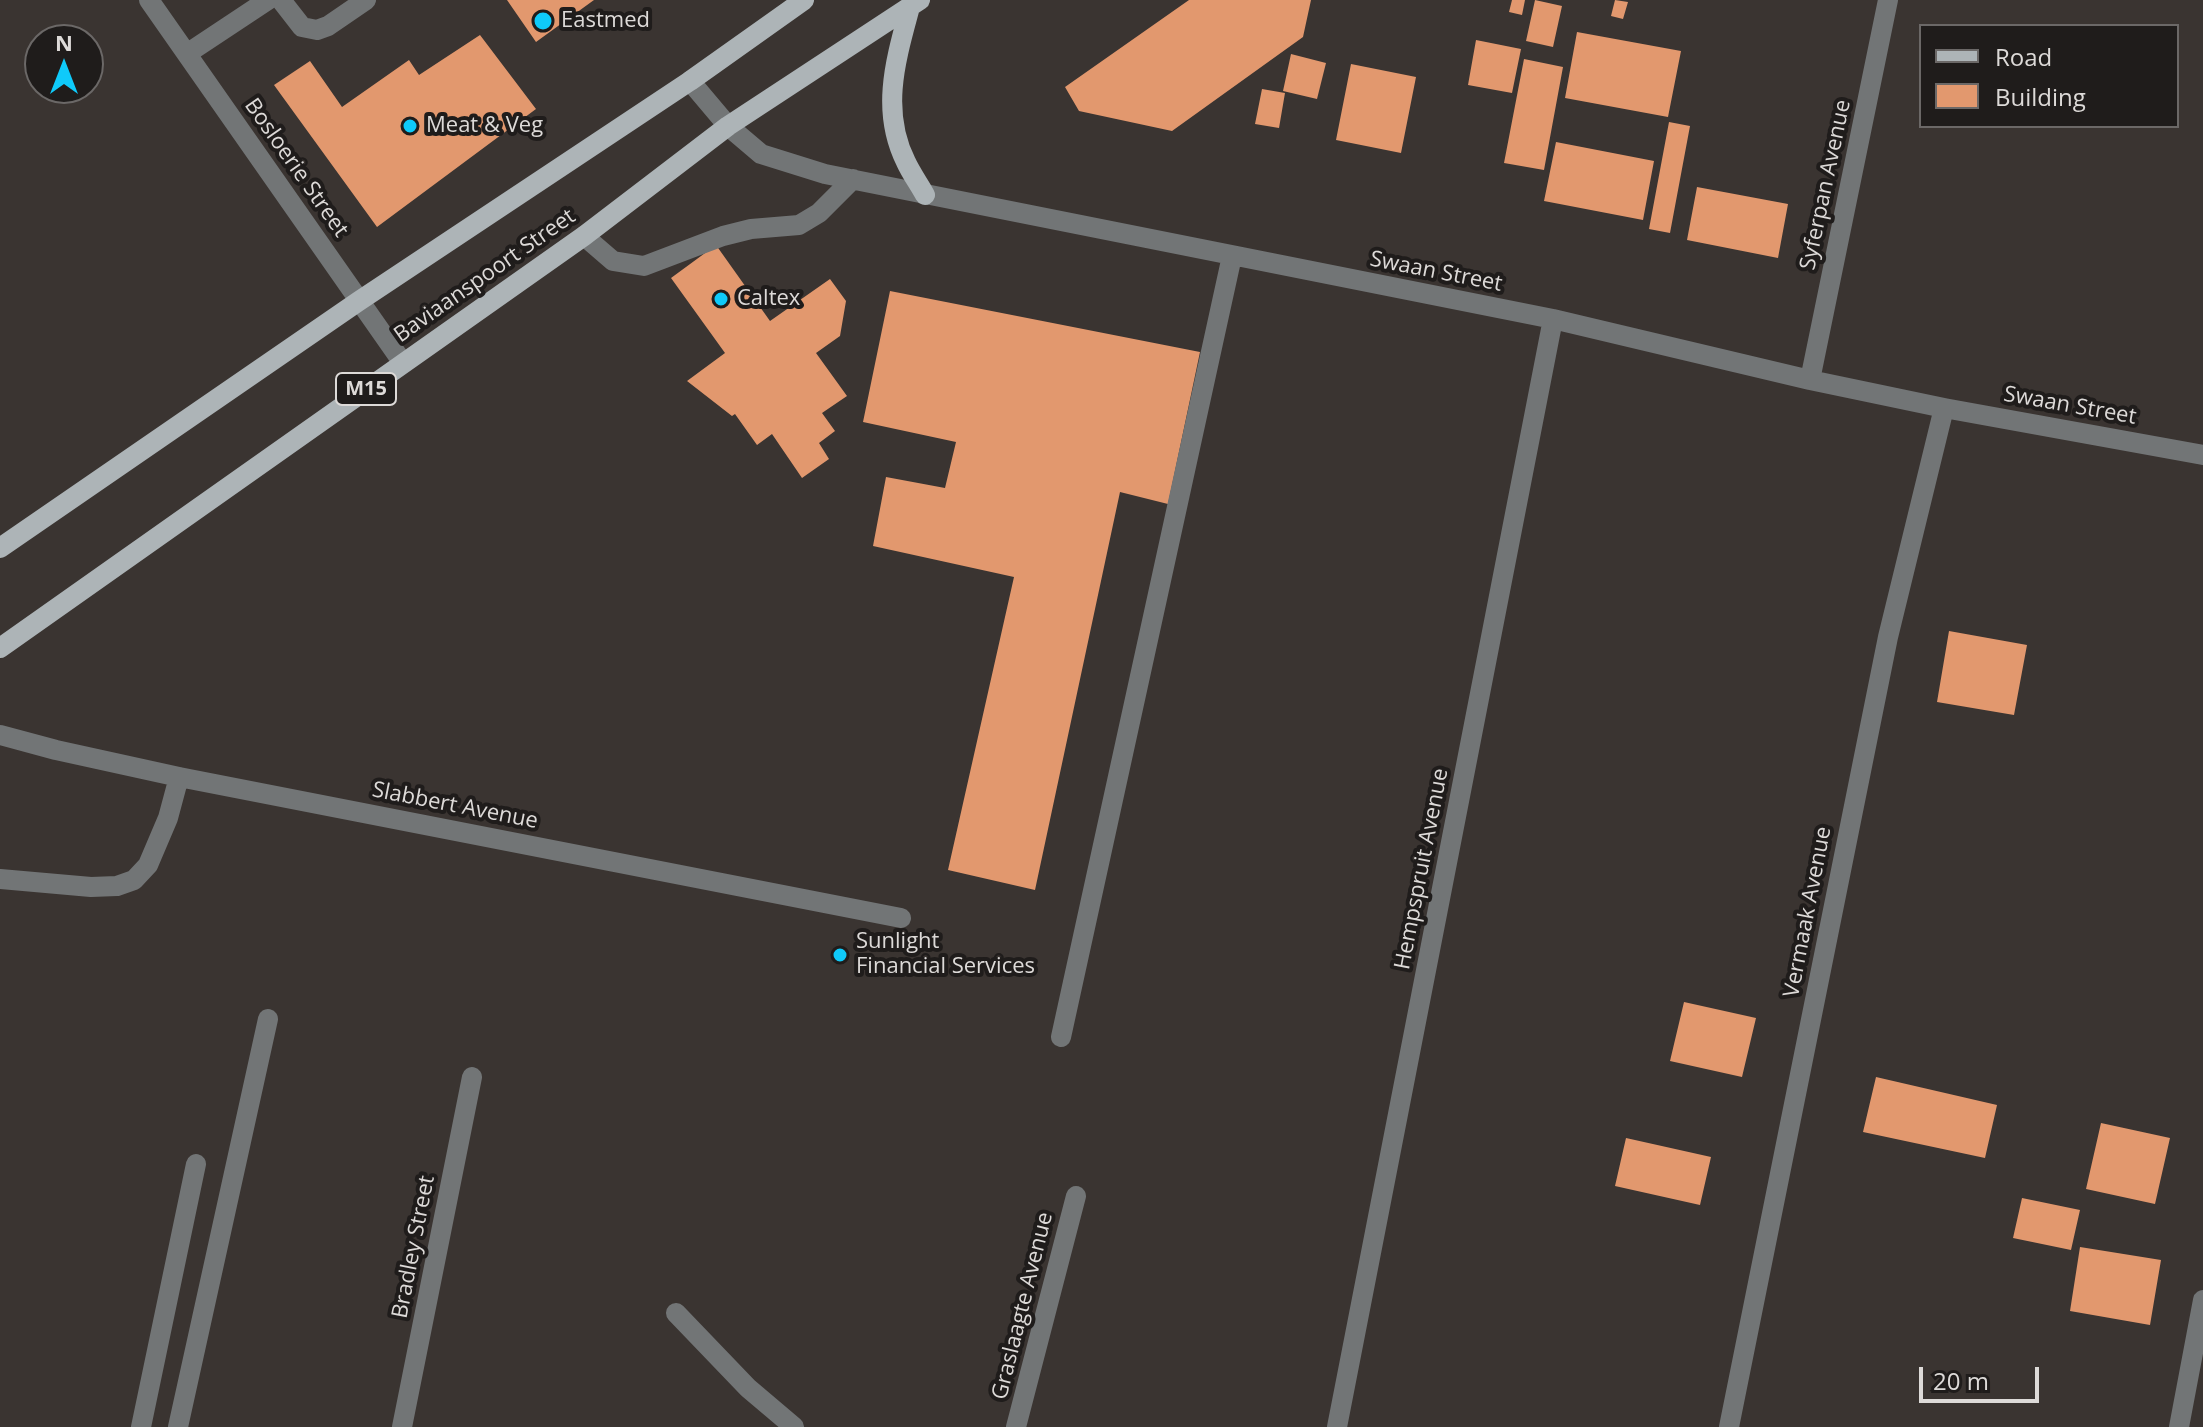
<!DOCTYPE html>
<html>
<head>
<meta charset="utf-8">
<style>
  body { margin:0 }
  #map { position:relative; width:2203px; height:1427px; overflow:hidden; background:#3a3431; font-family:"Open Sans",sans-serif }
  canvas { display:block }
  .legend { position:absolute; left:1919px; top:24px; width:260px; height:104px; box-sizing:border-box; background:#1f1c1b; border:2px solid #6b6867; margin:0; padding:10px 14px; list-style:none; font-size:24px; color:#dddad8 }
  .legend li { display:flex; align-items:center; gap:16px; height:40px }
  .legend b { width:40px; border:2px solid #6b6867 }
  .north { position:absolute; left:24px; top:24px; width:80px; height:80px; box-sizing:border-box; background:#1f1c1b; border:2px solid #6b6867; border-radius:50%; rotate:0deg; font-size:22px; font-weight:700; line-height:32px; text-align:center; color:#dddad8 }
  .north::after { content:''; display:block; margin:auto; width:28px; height:36px; background:#0fcafa; clip-path:polygon(50% 0,100% 100%,50% 72%,0 100%) }
  .scale { position:absolute; left:1919px; top:1367px; width:120px; height:36px; box-sizing:border-box; border:4px solid #dddad8; border-top:0; padding-left:10px; font-size:24px; line-height:28px; white-space:nowrap; color:#dddad8; -webkit-text-stroke:6px #1f1c1b; paint-order:stroke }
</style>
</head>
<body>
<div id="map">
<canvas width="2203" height="1427"></canvas>
<ul class="legend">
<li><b style="height:10px;background:#adb4b7"></b>Road</li>
<li><b style="height:22px;background:#e2986e"></b>Building</li>
</ul>
<div class="north">N</div>
<div class="scale">20 m</div>
</div>
<script>
const ctx = document.querySelector('canvas').getContext('2d');
ctx.lineJoin = 'round';
function paint(path, color) {
  ctx.fillStyle = color;
  ctx.fill(path, 'evenodd');
}
function stroke(path, color, width, dash) {
  ctx.strokeStyle = color;
  ctx.lineWidth = width;
  ctx.lineCap = dash ? 'butt' : 'round';
  ctx.setLineDash(dash || []);
  ctx.stroke(path);
}
function drawText(font, color, halo, rows, align = 'center') {
  ctx.font = font + ' "Open Sans",sans-serif';
  ctx.lineWidth = 8;
  ctx.setLineDash([]);
  ctx.textBaseline = 'middle';
  ctx.strokeStyle = halo;
  ctx.fillStyle = color;
  for (const [text, x, y, turn = 0] of rows) {
    ctx.save();
    ctx.translate(x, y);
    ctx.rotate((+turn || 0) * Math.PI / 180);
    ctx.textAlign = isNaN(turn) ? turn : align;
    if (halo) ctx.strokeText(text, 0, 0);
    ctx.fillText(text, 0, 0);
    ctx.restore();
  }
}
paint(new Path2D(`
  M507 0H594L536 42Z
  M1189 0H1311L1303 37 1172 131 1079 111 1065 87Z
  M1512 0H1525L1522 15 1509 12Z
  M1535 0 1562 6 1553 47 1526 41Z
  M1615 0 1628 2 1623 19 1611 16Z
  M1577 32 1681 51 1668 117 1565 98Z
  M480 35 536 109 377 227 274 85 310 61 342 107 409 60 419 75Z
  M1476 40 1521 49 1512 93 1468 85Z
  M1291 54 1326 63 1317 99 1283 91Z
  M1524 59 1563 67 1544 170 1504 163Z
  M1351 64 1416 77 1401 153 1336 140Z
  M1262 89 1285 93 1279 128 1255 124Z
  M1669 122 1690 126 1670 233 1649 229Z
  M1556 142 1654 161 1643 220 1544 201Z
  M1697 187 1788 204 1778 258 1687 240Z
  M716 245 770 321 830 279 846 301 840 336 816 353 847 396 822 413 835 431 819 443 829 459 802 478 772 434 757 445 735 414 732 416 687 381 725 353 671 278Z
  M890 291 1200 352 1168 504 1120 492 1035 890 948 870 1014 577 873 546 886 477 945 488 956 442 863 422Z
  M1949 631 2027 645 2014 715 1937 702Z
  M1684 1002 1756 1018 1742 1077 1670 1061Z
  M1876 1077 1997 1105 1985 1158 1863 1132Z
  M2101 1123 2170 1138 2155 1204 2086 1189Z
  M1626 1138 1711 1157 1700 1205 1615 1186Z
  M2022 1198 2080 1210 2071 1250 2013 1238Z
  M2080 1247 2161 1260 2150 1325 2070 1311Z`), '#e2986e');
stroke(new Path2D(`
  M149 0 403 363
  M281 0 302 27 317 30 328 26 366 0
  M188 53 268 0
  M690 81 728 126 761 154 825 174 1553 319 1810 380 1944 408 2203 455
  M584 236 613 261 644 266 723 236 751 229 799 225 819 213 853 179
  M1810 380 1888 0
  M0 735 56 750 179 777 901 918
  M0 879 91 887 117 886 134 880 148 865 168 818 179 777
  M1061 1037 1232 256
  M676 1313 748 1388 794 1427
  M141 1427 196 1164
  M178 1427 268 1019
  M402 1427 472 1077
  M1016 1427 1076 1196
  M1337 1427 1553 319
  M1729 1427 1888 637 1944 408
  M2179 1427 2203 1300`), '#727576', 20);
stroke(new Path2D(`
  M910 7C896 59 880 110 906 162 911 173 919 184 925 195
  M0 548 359 301 690 81 804 0
  M0 648 584 236 728 126 920 0`), '#adb4b7', 20);
for (const [x, y, r, color] of [
  [543,21,10,"#0fcafa"],
  [410,126,8,"#0fcafa"],
  [721,299,8,"#0fcafa"],
  [840,955,8,"#0fcafa"]
]) {
  const dot = new Path2D();
  dot.arc(x, y, r, 0, 2 * Math.PI);
  ctx.fillStyle = color;
  ctx.fill(dot);
  stroke(dot, '#1f1c1b', 3);
}
for (const [x, y, w] of [
  [366,389,60]
]) {
  const box = new Path2D();
  box.roundRect(x - w / 2, y - 16, w, 32, 6);
  ctx.fillStyle = '#1f1c1b';
  ctx.fill(box);
  stroke(box, '#dddad8', 2);
}
drawText('bold 20px', '#dddad8', null, [
  ["M15",366,389]
]);
drawText('22px', '#dddad8', '#1f1c1b', [
  ["Eastmed",561,21],
  ["Meat & Veg",426,126],
  ["Caltex",737,299],
  ["Sunlight",856,942],
  ["Financial Services",856,967]
], 'left');
drawText('22px', '#dddad8', '#1f1c1b', [
  ["Bosloerie Street",296,168,55],
  ["Syferpan Avenue",1826,185,-78],
  ["Swaan Street",1436,272,11],
  ["Baviaanspoort Street",485,276,-35],
  ["Swaan Street",2070,406,10],
  ["Slabbert Avenue",455,806,11],
  ["Hempspruit Avenue",1422,869,-79],
  ["Vermaak Avenue",1808,912,-79],
  ["Bradley Street",414,1247,-79],
  ["Graslaagte Avenue",1023,1306,-76]
]);
</script>
</body>
</html>
